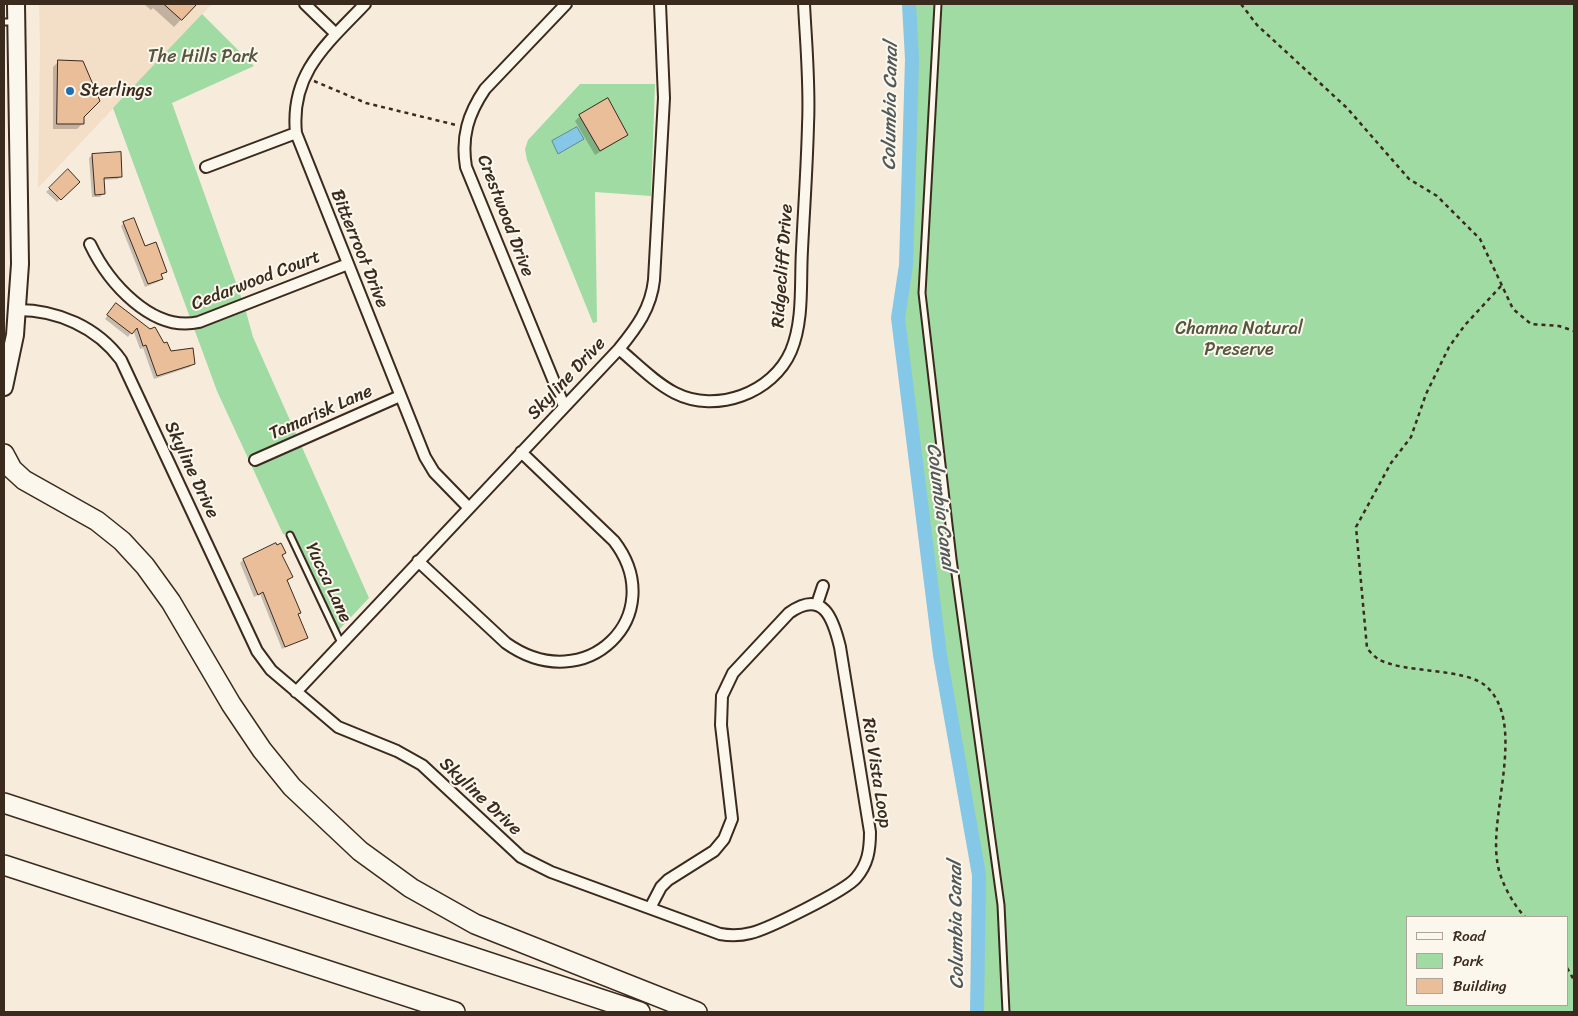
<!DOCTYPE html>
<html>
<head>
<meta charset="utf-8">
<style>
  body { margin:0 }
  #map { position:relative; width:1578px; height:1016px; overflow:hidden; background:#f7ecdb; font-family:Sriracha,sans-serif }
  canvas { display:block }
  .frame { position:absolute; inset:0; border:5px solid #3b2a1e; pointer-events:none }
  .legend { position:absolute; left:1406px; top:916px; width:162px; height:90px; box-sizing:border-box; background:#fbf7ec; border:1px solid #aea59a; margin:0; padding:6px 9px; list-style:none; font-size:15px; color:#3b2a1e }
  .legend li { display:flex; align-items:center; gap:10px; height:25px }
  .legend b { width:25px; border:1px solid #aea59a }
</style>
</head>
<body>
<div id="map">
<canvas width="1578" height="1016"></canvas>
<div class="frame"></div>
<ul class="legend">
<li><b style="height:6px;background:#fbf7ec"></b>Road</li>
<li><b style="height:14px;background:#9fdba3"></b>Park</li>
<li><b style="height:14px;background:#e9be99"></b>Building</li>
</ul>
</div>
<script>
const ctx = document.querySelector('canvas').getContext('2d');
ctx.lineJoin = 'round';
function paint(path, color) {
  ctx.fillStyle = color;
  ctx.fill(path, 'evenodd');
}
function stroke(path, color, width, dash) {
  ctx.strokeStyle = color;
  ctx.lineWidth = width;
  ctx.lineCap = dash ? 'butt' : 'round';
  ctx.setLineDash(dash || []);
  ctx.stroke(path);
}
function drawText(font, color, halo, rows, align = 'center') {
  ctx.font = font + ' Sriracha,sans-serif';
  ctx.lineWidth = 4;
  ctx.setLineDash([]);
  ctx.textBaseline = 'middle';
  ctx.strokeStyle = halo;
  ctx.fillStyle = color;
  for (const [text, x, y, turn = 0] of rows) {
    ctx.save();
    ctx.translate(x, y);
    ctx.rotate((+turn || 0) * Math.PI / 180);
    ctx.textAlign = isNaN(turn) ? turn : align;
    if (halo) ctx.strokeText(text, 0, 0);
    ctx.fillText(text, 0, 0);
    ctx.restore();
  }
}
paint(new Path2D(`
  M39 4H212L38 188 40 47Z`), '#f3dec7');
paint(new Path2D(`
  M909 4H1574V1012H976L979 875 940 655 898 318 906 265 912 59ZM1407 917H1567V1005H1407Z
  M202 14 254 66 172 103 245 308 253 337 369 598 336 633 290 535 283 534 217 391 113 108Z
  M580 84H655L651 196 595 192 597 322 593 323 527 160 525 149 528 140Z`), '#9fdba3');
const water = new Path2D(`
  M577 127 584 139 558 154 552 141Z`);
paint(water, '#85c7e6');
stroke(water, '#678896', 1);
paint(new Path2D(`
  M144 4H196L174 27 153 8 151 10Z
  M58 62 82 117V124L77 129H53V67Z
  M580 116 627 135 595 155 575 121Z
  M92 155 121 176 118 179 103 180 104 193 100 197H92L89 158Z
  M68 171 78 182 57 202 46 192Z
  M124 223 166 271 160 276 161 279 158 282 145 287 121 226Z
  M113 308 170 352 193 363 190 367 154 379 143 348 140 349 133 330 128 337 105 319Z
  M285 553 281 556 291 577 286 581 306 637 282 649 260 594 254 597 240 563 243 560Z`), '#0003');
stroke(new Path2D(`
  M909 4 912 59 906 265 898 318 940 655 979 875 977 1012`), '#85c7e6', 14);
const building = new Path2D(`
  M164 4H197L182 20Z
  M58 60 83 61 100 101 84 117V124H57Z
  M608 98 628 135 600 151 579 115Z
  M121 152 122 177 104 178 105 194 95 195 92 154Z
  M68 169 80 182 61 200 49 188Z
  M134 218 145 246 156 242 167 272 161 274 163 279 148 284 123 222Z
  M116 303 150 329 155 327 164 343 167 342 171 351 193 348 195 364 157 376 146 345 143 346 137 328 132 334 107 315Z
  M276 543 277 545 281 543 286 553 282 555 293 577 287 580 301 613 298 614 308 638 285 647 263 592 258 595 243 559Z`);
paint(building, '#e9be99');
stroke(building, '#3b2a1e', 1);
const service = new Path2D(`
  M938 4 922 293 953 559 1001 905 1006 1012
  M4 22H14
  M290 535 341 643`);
const minor = new Path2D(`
  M305 4 336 34
  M365 4C327 44 290 73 296 133L425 457 434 472 468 507
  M206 167 296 133
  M90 244C108 282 152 333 199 322L348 264
  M18 310C57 310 97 327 121 360L257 651 271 670 338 727 397 751 422 765 521 857 551 872 720 934C731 936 740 936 751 933 768 929 845 891 856 878 868 864 870 850 870 832L840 647C833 618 823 589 789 613L733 673 722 696 721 725 732 819 724 839 714 851 668 880 661 887 650 908
  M619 349C637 364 655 383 675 393 716 414 773 393 791 351 804 320 800 282 802 250 804 208 807 167 808 125 810 85 806 44 804 4
  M564 406 466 167C461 137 468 114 485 89L566 4
  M255 460 400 396
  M418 561 506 643C586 700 671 615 614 541L521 452
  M817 604 823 586
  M296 692 619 349C637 327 651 308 654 280L664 98 660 4`);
const primary = new Path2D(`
  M4 387 15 335 20 264 16 4`);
const motorway = new Path2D(`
  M4 454 12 469 24 480 97 521 122 541 145 566 171 602 231 704 262 750 292 787 360 851 411 888 475 924 697 1012
  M4 803 640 1012
  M4 865 455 1012`);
stroke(service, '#3b2a1e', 9);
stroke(minor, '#3b2a1e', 14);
stroke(primary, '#3b2a1e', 20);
stroke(motorway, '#3b2a1e', 22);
stroke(new Path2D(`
  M1241 4 1257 25 1347 108 1409 179 1437 196 1480 239 1513 309 1531 324 1559 326 1574 331
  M314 81 366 103 456 125
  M1501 286 1465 325 1449 347 1426 394 1411 437 1391 463 1356 527 1367 648C1370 652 1374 656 1378 659 1404 674 1466 667 1487 687 1526 724 1490 810 1497 860 1499 879 1512 903 1525 917
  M1567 968 1574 980`), '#3b2a1e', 2.5, [4, 4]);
stroke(service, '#fbf7ec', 5);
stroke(minor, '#fbf7ec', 10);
stroke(primary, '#fbf7ec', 16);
stroke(motorway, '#fbf7ec', 19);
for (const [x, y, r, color] of [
  [70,91,5,"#1f6fb2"]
]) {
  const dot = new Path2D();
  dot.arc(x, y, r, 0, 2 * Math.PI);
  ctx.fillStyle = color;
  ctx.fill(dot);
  stroke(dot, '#fbf7ec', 2);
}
drawText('18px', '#54563f', '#fbf7ec', [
  ["The Hills Park",203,57],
  ["Chamna Natural",1239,329],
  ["Preserve",1239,350]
]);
drawText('18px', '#3b2a1e', '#fbf7ec', [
  ["Sterlings",80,91]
], 'left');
drawText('18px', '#3b2a1e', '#fbf7ec', [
  ["Crestwood Drive",505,216,69],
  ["Bitterroot Drive",359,249,68],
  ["Ridgecliff Drive",783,266,-86],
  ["Cedarwood Court",256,281,-21],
  ["Skyline Drive",567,379,-47],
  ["Tamarisk Lane",321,413,-24],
  ["Skyline Drive",191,470,65],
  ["Yucca Lane",328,583,65],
  ["Rio Vista Loop",876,773,81],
  ["Skyline Drive",480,797,43]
]);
drawText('italic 19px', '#51595a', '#fbf7ec', [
  ["Columbia Canal",891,106,-89],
  ["Columbia Canal",940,507,83],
  ["Columbia Canal",957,925,-91]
]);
</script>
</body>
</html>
